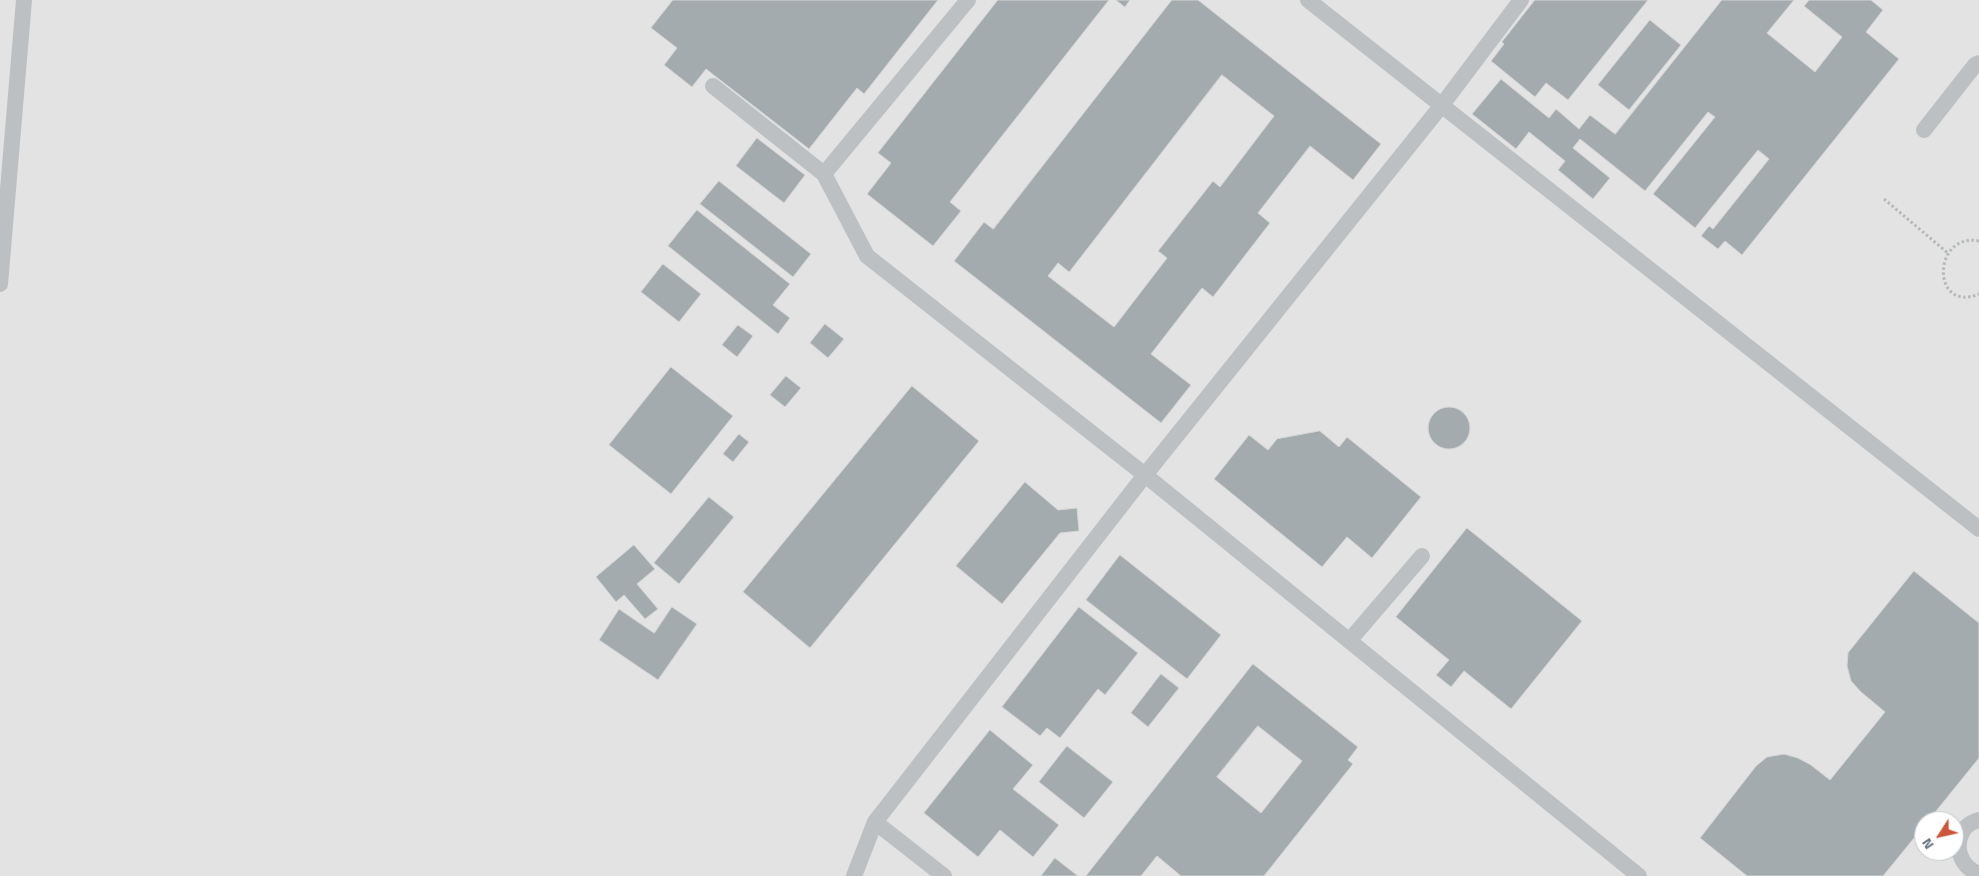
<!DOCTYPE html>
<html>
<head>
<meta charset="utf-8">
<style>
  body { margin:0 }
  #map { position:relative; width:1979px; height:876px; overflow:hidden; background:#f4f4f1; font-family:"Titillium Web",sans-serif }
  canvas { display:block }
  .north { position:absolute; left:1914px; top:811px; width:50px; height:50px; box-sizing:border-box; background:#fff; border:1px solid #c2c8cb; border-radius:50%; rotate:235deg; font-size:14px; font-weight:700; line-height:20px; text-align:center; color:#67757e }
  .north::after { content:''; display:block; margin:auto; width:18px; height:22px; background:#cc553a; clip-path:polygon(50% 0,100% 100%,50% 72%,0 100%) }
</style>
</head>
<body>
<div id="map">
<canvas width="1979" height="876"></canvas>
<div class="north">N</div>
</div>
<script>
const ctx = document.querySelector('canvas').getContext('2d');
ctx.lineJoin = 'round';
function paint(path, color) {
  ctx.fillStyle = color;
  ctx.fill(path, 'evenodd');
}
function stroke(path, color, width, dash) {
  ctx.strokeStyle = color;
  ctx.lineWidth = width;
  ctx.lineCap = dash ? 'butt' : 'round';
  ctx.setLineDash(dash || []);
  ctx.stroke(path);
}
paint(new Path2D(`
  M0 0H1979V876H0ZM1924 821H1954V851H1924Z`), '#e2e3e2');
const building = new Path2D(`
  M673 0H938L864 94 857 88 809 149 706 69 692 87 664 65 677 48 651 28Z
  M998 0H1109L950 202 961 211 933 246 867 194 891 163 878 153Z
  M1116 0H1130L1125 7Z
  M1172 0H1198L1381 144 1353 180 1310 146 1258 213 1270 223 1213 297 1202 288 1151 354 1191 385 1161 423 954 261 984 222 993 229ZM1222 75 1274 116 1220 187 1213 181 1158 251 1167 258 1114 327 1048 276 1058 263 1069 272Z
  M1535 0H1648L1568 100 1546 83 1535 97 1491 61 1504 44 1502 42Z
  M1722 0H1794L1767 33 1815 72 1842 37 1804 6 1809 0H1871L1883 10 1866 32 1899 59 1742 255 1725 241 1718 249 1701 236 1709 226 1713 229 1769 159 1758 150 1695 228 1653 194 1715 117 1708 112 1645 191 1580 139 1573 148 1610 178 1593 199 1558 170 1565 161 1529 132 1516 149 1472 114 1501 79 1549 118 1556 109 1579 129 1590 115 1615 134Z
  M1650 20 1681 45 1629 110 1598 85Z
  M757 138 805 175 784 203 736 166Z
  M719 181 811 254 793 277 700 204Z
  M697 210 790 284 773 305 790 318 778 334 668 246Z
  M663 264 701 294 679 322 641 292Z
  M825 324 844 339 828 358 810 343Z
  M738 325 753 336 737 357 722 345Z
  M671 367 733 416 671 494 609 445Z
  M786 376 801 388 785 407 770 395Z
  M912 386 979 441 810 648 743 592Z
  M1428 428a21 21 0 1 1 42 0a21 21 0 1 1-42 0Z
  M1320 431 1339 447 1347 437 1421 497 1372 558 1347 537 1322 567 1214 479 1249 435 1268 450 1277 439Z
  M739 434 749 442 733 462 723 454Z
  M1025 482 1058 510 1077 508 1079 531 1060 533 1002 604 956 566Z
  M709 497 734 517 679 584 654 563Z
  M1467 528 1582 621 1511 709 1464 671 1451 687 1436 675 1449 660 1396 617Z
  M634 545 655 569 637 584 658 609 645 619 624 595 616 602 596 577Z
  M1120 555 1221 635 1187 679 1086 600Z
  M1914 571 1979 623V758L1928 821H1924V826L1883 876H1747L1700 838 1756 766 1767 757 1784 754 1798 758 1811 765 1830 780 1885 712 1861 692 1851 681 1847 666 1848 653Z
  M672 607 697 624 658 680 599 640 619 609 654 633Z
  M1079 607 1138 653 1105 695 1098 689 1060 738 1047 728 1040 736 1002 707Z
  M1253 664 1358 747 1348 760 1353 764 1264 876H1181L1157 856 1141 876H1086ZM1258 726 1302 761 1261 813 1217 777Z
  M1161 674 1179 688 1148 727 1131 713Z
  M990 730 1033 765 1013 789 1059 825 1033 857 1000 830 978 857 924 813Z
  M1067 746 1113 782 1084 818 1039 782Z
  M1055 858 1078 876H1041Z`);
paint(building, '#a4abaf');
stroke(building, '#d6d6d4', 1);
stroke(new Path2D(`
  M1884 199 1949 254
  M1979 241C1932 232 1931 314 1979 294`), '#b6b9bb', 3, [2.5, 2.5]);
stroke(new Path2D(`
  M1308 0 1979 529
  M713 86 824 174 867 256 1145 475 1639 876
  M1924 130 1975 65 1979 63
  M824 174 968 0
  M0 284 24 0
  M1349 641 1422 556
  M1979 820C1958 825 1953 849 1966 865 1969 869 1975 872 1979 875
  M875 822 944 876
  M854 876 875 822 1145 475 1442 105 1521 0`), '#bcc0c2', 16);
</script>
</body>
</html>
